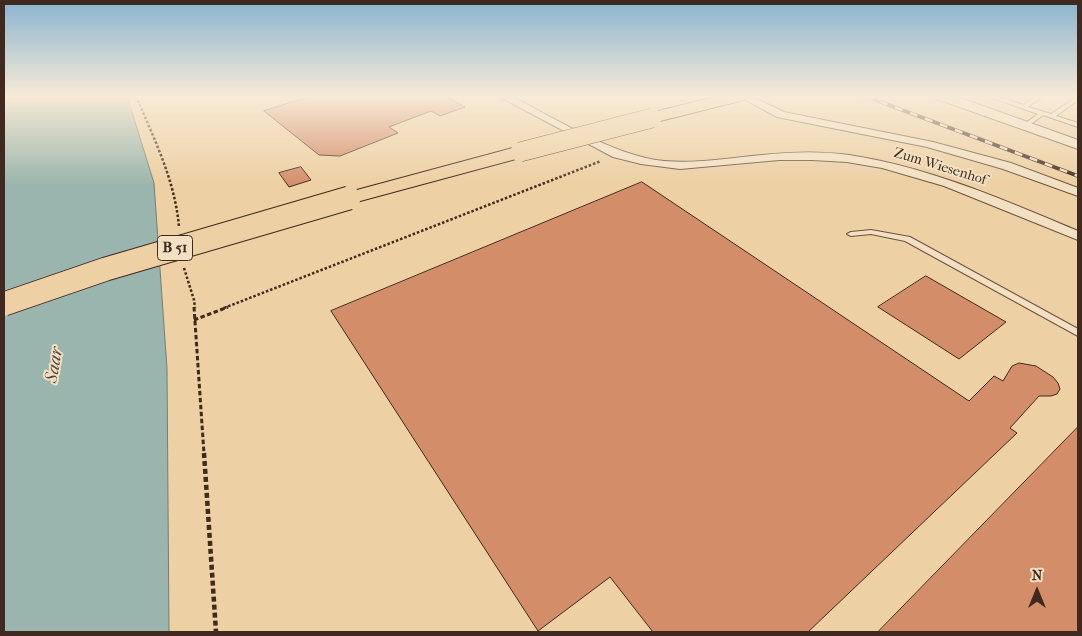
<!DOCTYPE html>
<html>
<head>
<meta charset="utf-8">
<style>
  body { margin:0 }
  #map { position:relative; width:1082px; height:636px; overflow:hidden; background:#edd0a3; font-family:"IM FELL French Canon",serif }
  canvas { display:block }
  .frame { position:absolute; inset:0; border:5px solid #40291e; pointer-events:none }
  .north { position:absolute; left:1012px; top:566px; width:50px; height:50px; -webkit-text-stroke:4px #f3e0c3; paint-order:stroke; rotate:0deg; font-size:14px; font-weight:700; line-height:20px; text-align:center; color:#40291e }
  .north::after { content:''; display:block; margin:auto; width:18px; height:22px; background:#40291e; clip-path:polygon(50% 0,100% 100%,50% 72%,0 100%) }
</style>
</head>
<body>
<div id="map">
<canvas width="1082" height="636"></canvas>
<div class="frame"></div>
<div class="north">N</div>
</div>
<script>
const ctx = document.querySelector('canvas').getContext('2d');
ctx.lineJoin = 'round';
function paint(path, color) {
  ctx.fillStyle = color;
  ctx.fill(path, 'evenodd');
}
function stroke(path, color, width, dash) {
  ctx.strokeStyle = color;
  ctx.lineWidth = width;
  ctx.lineCap = dash ? 'butt' : 'round';
  ctx.setLineDash(dash || []);
  ctx.stroke(path);
}
function drawText(font, color, halo, rows, align = 'center') {
  ctx.font = font + ' "IM FELL French Canon",serif';
  ctx.lineWidth = 4;
  ctx.setLineDash([]);
  ctx.textBaseline = 'middle';
  ctx.strokeStyle = halo;
  ctx.fillStyle = color;
  for (const [text, x, y, turn = 0] of rows) {
    ctx.save();
    ctx.translate(x, y);
    ctx.rotate((+turn || 0) * Math.PI / 180);
    ctx.textAlign = isNaN(turn) ? turn : align;
    if (halo) ctx.strokeText(text, 0, 0);
    ctx.fillText(text, 0, 0);
    ctx.restore();
  }
}
const water = new Path2D(`
  M4 96H127L154 183 167 369 169 632H4Z`);
paint(water, '#9ab5ad');
stroke(water, '#767d74', 1);
const building = new Path2D(`
  M311 96H445L465 107 440 116 431 111 389 127 398 133 340 156 319 155 264 111Z
  M301 167 311 180 289 187 279 173Z
  M642 182 969 401 994 376 1003 381 1012 366 1019 363 1036 366 1053 377 1058 383 1060 389 1057 394 1051 396H1039L1010 428 1017 433 808 632H653L610 577 538 631 331 311Z
  M926 276 1006 322 959 359 878 307Z
  M1078 427V632H878Z`);
paint(building, '#d48d69');
stroke(building, '#40291e', 1);
const service = new Path2D(`
  M987 96H996L1023 105 1036 96H1043L1028 107 1051 114 1078 96V100L1056 116 1078 123V127L1043 115 1027 127H1023V125L1038 114Z
  M871 230 910 237 1078 329V336L905 241 871 234 851 236 847 234 851 232Z`);
const minor = new Path2D(`
  M498 96H511C556 119 614 156 664 161 696 164 729 158 762 155 791 152 820 151 849 155 929 167 1004 200 1078 231V240L944 186 882 168 847 162 812 160H779L680 169 641 164 613 157Z
  M738 96H751L784 112 933 142 1011 163 1078 188V196L1003 169 927 147 777 117Z`);
const tertiary = new Path2D(`
  M935 96H955L1078 140V149L937 99Z`);
const primary = new Path2D(`
  M718 96H746L744 100 652 123 646 122 643 118 646 114Z
  M520 146 527 148 530 152 527 156 349 204 342 202 338 198 342 194Z`);
stroke(service, '#6b533f', 2);
stroke(minor, '#6b533f', 2);
stroke(tertiary, '#6b533f', 2);
stroke(primary, '#40291e', 2);
stroke(new Path2D(`
  M136 96C154 139 175 180 179 227
  M184 268 194 300 195 308
  M224 308 601 161`), '#40291e', 2.5, [2.5, 2]);
stroke(new Path2D(`
  M194 307 204 454
  M194 320 228 307`), '#40291e', 3, [4.5, 2.5]);
stroke(new Path2D(`
  M204 453 216 632`), '#40291e', 4.5, [5, 3]);
paint(service, '#f3e0c3');
paint(minor, '#f3e0c3');
paint(tertiary, '#f3e0c3');
paint(primary, '#edd0a3');
const rail = new Path2D(`
  M865 96 1078 176`);
stroke(rail, '#40291e', 4);
stroke(rail, '#f3e0c3', 2.5, [8]);
const primaryBridgeFar1 = new Path2D(`
  M520 152 652 118`);
const primaryBridge = new Path2D(`
  M4 304 106 269 349 198`);
stroke(primaryBridgeFar1, '#40291e', 20, []);
stroke(primaryBridge, '#40291e', 25, []);
stroke(primaryBridgeFar1, '#edd0a3', 19);
stroke(primaryBridge, '#edd0a3', 23);
const sky = ctx.createLinearGradient(0, 0, 0, 185);
sky.addColorStop(0, '#89b4d0');
sky.addColorStop(0.52, '#f7ead6');
sky.addColorStop(1, '#f7ead600');
ctx.fillStyle = sky;
ctx.fillRect(0, 0, 1082, 185);
drawText('14px', '#40291e', '#f3e0c3', [
  ["Zum Wiesenhof",940,167,17]
]);
for (const [x, y, w] of [
  [175,248,35]
]) {
  const box = new Path2D();
  box.roundRect(x - w / 2, y - 12.5, w, 25, 4);
  ctx.fillStyle = '#f3e0c3';
  ctx.fill(box);
  stroke(box, '#40291e', 1);
}
drawText('bold 15px', '#40291e', null, [
  ["B 51",175,248]
]);
drawText('italic 18px', '#52453b', '#f3e0c3', [
  ["Saar",55,365,-81]
]);
</script>
</body>
</html>
